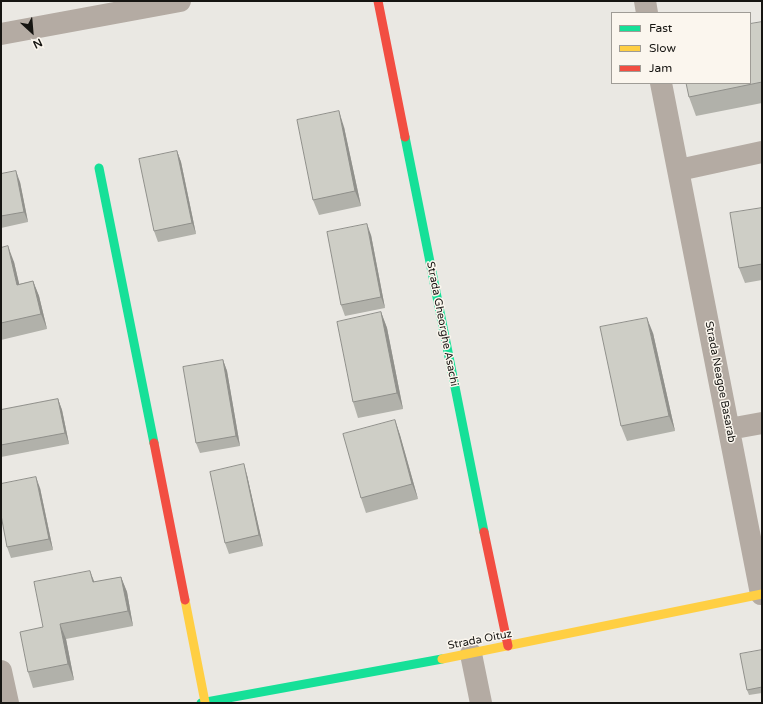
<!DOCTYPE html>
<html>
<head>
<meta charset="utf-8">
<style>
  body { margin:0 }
  #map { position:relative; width:763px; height:704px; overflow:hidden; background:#eae8e3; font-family:"Varela Round",sans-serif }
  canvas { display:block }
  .frame { position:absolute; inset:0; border:2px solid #161512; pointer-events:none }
  .legend { position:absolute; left:611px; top:12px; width:140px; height:72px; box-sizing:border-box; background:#fbf6ee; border:1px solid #9f9c96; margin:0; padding:5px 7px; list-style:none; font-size:12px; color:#161512 }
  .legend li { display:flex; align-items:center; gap:8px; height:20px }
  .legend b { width:20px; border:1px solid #9f9c96 }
  .north { position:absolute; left:12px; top:12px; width:40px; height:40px; -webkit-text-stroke:3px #fbf6ee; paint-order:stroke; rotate:154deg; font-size:11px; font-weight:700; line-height:16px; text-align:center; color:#161512 }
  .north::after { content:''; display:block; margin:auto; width:14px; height:18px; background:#161512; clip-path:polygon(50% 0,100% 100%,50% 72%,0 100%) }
</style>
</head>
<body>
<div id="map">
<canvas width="763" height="704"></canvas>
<div class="frame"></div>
<ul class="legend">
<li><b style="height:5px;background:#16e098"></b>Fast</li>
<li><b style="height:5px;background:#ffcf43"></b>Slow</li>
<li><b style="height:5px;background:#f24e42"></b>Jam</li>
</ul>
<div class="north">N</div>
</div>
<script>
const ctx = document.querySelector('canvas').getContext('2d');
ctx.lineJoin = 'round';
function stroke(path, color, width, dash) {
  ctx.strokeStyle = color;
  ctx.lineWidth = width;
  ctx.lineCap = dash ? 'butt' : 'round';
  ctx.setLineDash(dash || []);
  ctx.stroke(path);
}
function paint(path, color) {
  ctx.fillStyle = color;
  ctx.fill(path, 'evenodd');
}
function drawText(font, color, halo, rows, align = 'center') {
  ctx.font = font + ' "Varela Round",sans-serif';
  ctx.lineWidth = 3;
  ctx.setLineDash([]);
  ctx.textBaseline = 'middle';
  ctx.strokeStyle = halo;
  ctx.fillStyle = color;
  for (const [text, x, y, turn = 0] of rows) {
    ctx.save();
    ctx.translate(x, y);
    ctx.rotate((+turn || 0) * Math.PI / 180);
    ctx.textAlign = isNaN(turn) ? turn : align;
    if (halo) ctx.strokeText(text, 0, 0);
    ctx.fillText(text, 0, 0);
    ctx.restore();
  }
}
stroke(new Path2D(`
  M645 1 647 13
  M1 34 180 1
  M661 83 761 594
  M679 170 762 152
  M729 429 762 423
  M471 654 481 703
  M1 671 8 703`), '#b4aba3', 22);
stroke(new Path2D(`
  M405 137 484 532
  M99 168 154 443
  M201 703 442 659`), '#16e098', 9);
stroke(new Path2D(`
  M185 600 205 702
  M442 659 762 594`), '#ffcf43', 9);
stroke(new Path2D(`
  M378 1 405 137
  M154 443 185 600
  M484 532 508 646`), '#f24e42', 9);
paint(new Path2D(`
  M762 22V103L696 116 689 97Z
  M344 127 361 206 319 215 313 200Z
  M177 151 181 162 196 234 158 242 154 231Z
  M1 174 20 182 28 222 1 228Z
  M762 208V280L745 283 739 268Z
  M371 235 385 308 345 316 341 305Z
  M1 248 14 262 19 284 33 281 39 296 47 329 1 340Z
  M381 312 387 328 403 409 358 418 353 402Z
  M653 333 675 431 627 441 621 426Z
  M223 360 227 371 240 446 200 453 196 443Z
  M58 399 62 410 69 444 1 457V410Z
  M395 420 400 435 418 499 366 513 361 498Z
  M247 475 263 546 229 554 225 543Z
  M40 488 53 550 11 558 7 547Z
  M121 577 127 592 133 626 66 639 74 680 33 688 28 672 43 627 94 582Z
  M762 650V693L749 695 747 690Z`), '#b1b1aa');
paint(new Path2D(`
  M339 111 344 127 361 206 355 191Z
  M177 151 181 162 196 234 192 223Z
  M16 171 20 182 28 222 24 212Z
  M367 224 371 235 385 308 381 297Z
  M8 246 14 262 23 300 17 285Z
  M33 281 39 296 47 329 41 314Z
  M381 312 387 328 403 409 397 393Z
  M647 318 653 333 675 431 669 416Z
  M223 360 227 371 240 446 236 436Z
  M58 399 62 410 69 444 65 433Z
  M395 420 400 435 418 499 412 484Z
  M244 464 247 475 263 546 259 535Z
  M36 477 40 488 53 550 49 539Z
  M90 571 96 586 93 582Z
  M121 577 127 592 133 626 128 611Z
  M60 624 66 639 74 680 68 664Z`), '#90908b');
const building = new Path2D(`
  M762 22V82L689 97 686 83H750V24Z
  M339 111 355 191 313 200 297 120Z
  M177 151 192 223 154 231 139 159Z
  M16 171 24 212 1 216V174Z
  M762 208V264L739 268 730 213Z
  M367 224 381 297 341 305 327 232Z
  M8 246 17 285 33 281 41 314 1 323V248Z
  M381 312 397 393 353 402 337 322Z
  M647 318 669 416 621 426 600 327Z
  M223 360 236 436 196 443 183 367Z
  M58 399 65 433 1 445V410Z
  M395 420 412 484 361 498 343 434Z
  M244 464 259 535 225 543 210 472Z
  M36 477 49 539 7 547 1 515V484Z
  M90 571 93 582 121 577 128 611 60 624 68 664 28 672 20 632 43 627 34 582Z
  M762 650V687L747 690 740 654Z`);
paint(building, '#cecec6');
stroke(building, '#90908b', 1);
drawText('11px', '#161512', '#fbf6ee', [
  ["Strada Gheorghe Asachi",442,324,79],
  ["Strada Neagoe Basarab",720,382,79],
  ["Strada Oituz",480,640,-11]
]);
</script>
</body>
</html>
